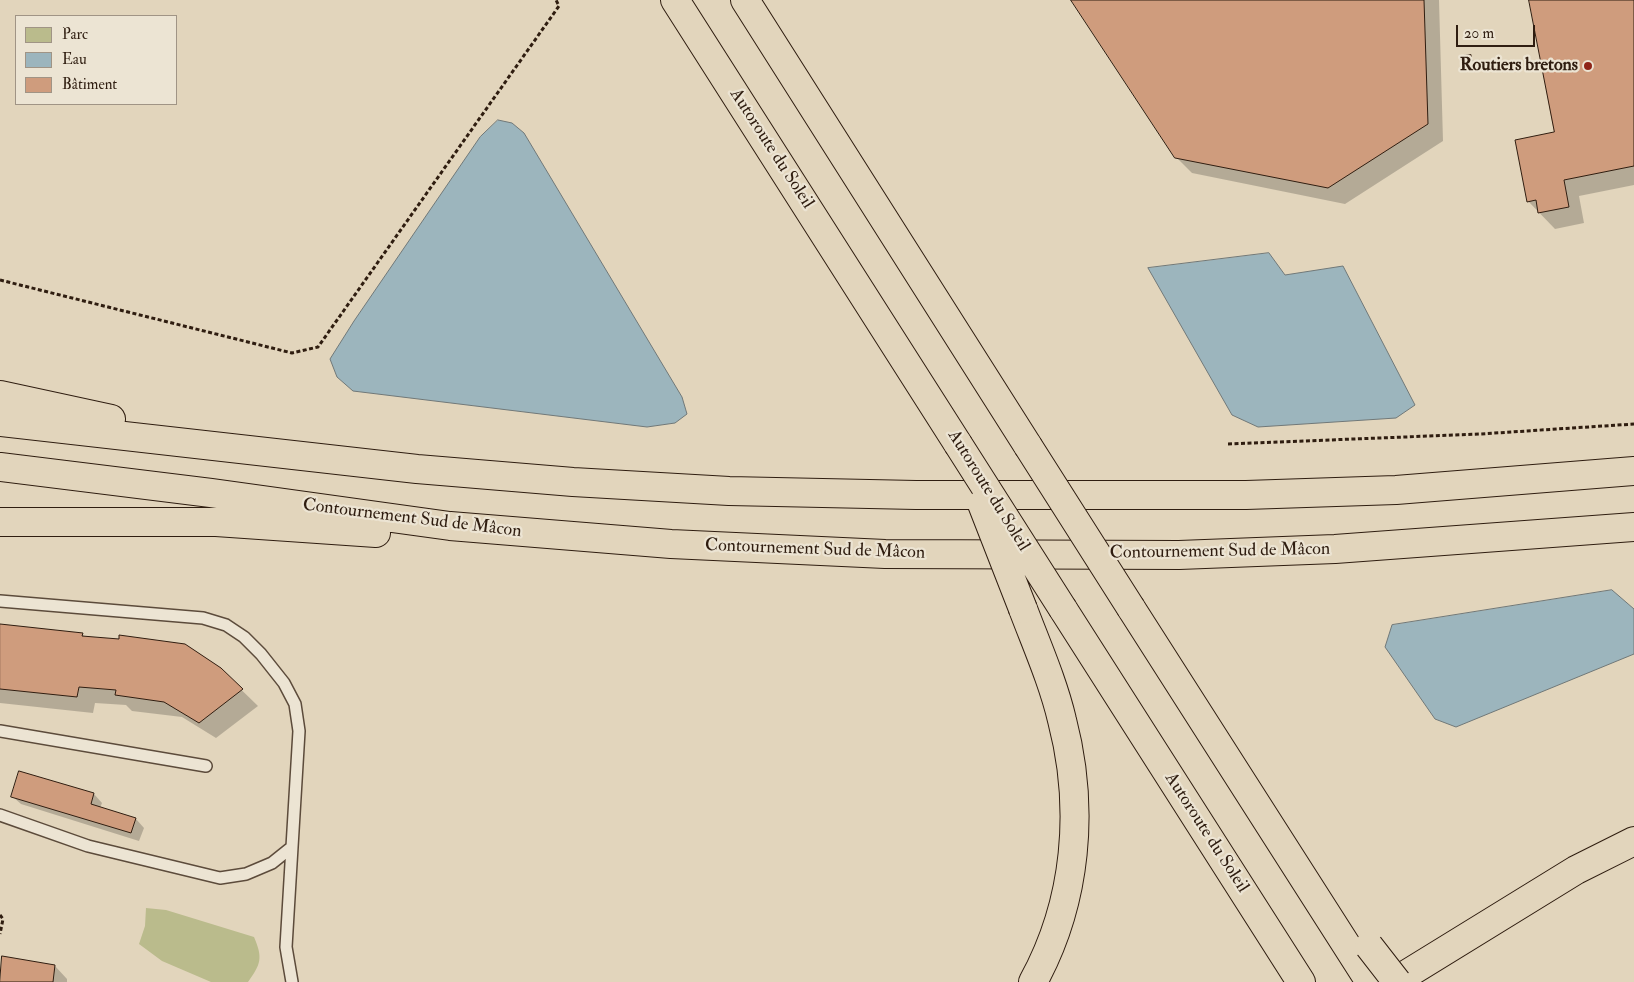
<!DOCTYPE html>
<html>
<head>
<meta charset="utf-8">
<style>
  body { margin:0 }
  #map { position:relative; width:1634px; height:982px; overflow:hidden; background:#e2d5bc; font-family:"IM FELL Double Pica",serif }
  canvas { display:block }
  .legend { position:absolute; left:15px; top:15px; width:162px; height:90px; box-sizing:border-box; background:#ece4d3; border:1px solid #a09485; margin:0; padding:6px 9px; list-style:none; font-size:15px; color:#2f1d10 }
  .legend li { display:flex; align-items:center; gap:10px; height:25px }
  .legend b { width:25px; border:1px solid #a09485 }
  .scale { position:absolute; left:1456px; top:25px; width:79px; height:22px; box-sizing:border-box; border:2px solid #2f1d10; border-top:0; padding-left:6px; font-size:15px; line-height:18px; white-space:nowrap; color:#2f1d10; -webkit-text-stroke:4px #ece4d3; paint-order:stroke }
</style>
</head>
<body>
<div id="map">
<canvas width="1634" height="982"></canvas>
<ul class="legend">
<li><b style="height:14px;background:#babb8c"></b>Parc</li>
<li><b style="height:14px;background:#9cb5bd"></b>Eau</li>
<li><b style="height:14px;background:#cf9c7d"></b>Bâtiment</li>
</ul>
<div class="scale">20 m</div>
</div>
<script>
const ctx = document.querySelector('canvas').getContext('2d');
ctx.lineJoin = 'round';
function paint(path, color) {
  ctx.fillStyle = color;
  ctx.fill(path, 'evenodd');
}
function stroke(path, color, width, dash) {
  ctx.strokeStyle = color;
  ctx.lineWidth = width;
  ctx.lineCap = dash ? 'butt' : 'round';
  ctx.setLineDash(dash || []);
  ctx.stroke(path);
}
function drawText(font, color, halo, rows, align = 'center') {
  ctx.font = font + ' "IM FELL Double Pica",serif';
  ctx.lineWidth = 4.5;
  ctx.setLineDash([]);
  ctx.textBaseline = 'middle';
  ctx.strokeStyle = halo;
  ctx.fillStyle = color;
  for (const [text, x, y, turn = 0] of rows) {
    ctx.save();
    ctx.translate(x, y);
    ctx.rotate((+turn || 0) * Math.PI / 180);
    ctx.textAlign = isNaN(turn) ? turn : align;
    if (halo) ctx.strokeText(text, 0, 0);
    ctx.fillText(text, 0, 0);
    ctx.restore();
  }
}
paint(new Path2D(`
  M146 908 166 910 254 937C263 958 261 964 248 982H211L162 961 139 944 145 926Z`), '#babb8c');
const water = new Path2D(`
  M498 120 512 123 524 133 682 397 687 414 675 423 647 427 353 391 337 377 330 359 354 321 480 137Z
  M1269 253 1285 275 1343 266 1415 405 1396 418 1258 427 1232 415 1148 268Z
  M1612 590 1634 609V654L1456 727 1435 719 1385 647 1392 625Z`);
paint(water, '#9cb5bd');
stroke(water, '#707878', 1);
paint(new Path2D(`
  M1073 0H1439L1443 141 1345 204 1192 173 1176 157Z
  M1530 0H1634V185L1579 196 1584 223 1555 229 1528 201 1556 133Z
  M1470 57 1474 61V71H1468L1465 67Z
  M0 625 82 634 86 638 220 669 258 706 216 738 182 717 132 711 126 705 95 703 93 713 0 703Z
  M20 772 94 794 102 803 100 808 136 819 144 828 139 841 21 804 12 796Z
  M3 957 55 966 67 979V982H0Z`), '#0003');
const building = new Path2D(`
  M1071 0H1424L1428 124 1328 188 1175 158Z
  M1529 0H1634V166L1564 180 1569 207 1538 213 1536 200 1527 202 1515 140 1554 132Z
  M1471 55V67L1463 68V56Z
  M0 624 83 633 82 636 119 639V635L185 644 221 668 243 689 199 723 164 702 115 695 116 690 79 687 77 697 0 689Z
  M19 771 94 793 91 804 136 818 131 833 11 797Z
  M2 956 55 965 53 982H0Z`);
paint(building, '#cf9c7d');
stroke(building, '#2f1d10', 1);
const service = new Path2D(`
  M0 601 203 618 226 625 244 637 261 654 284 683 295 704 299 731 292 847 272 863 246 874 220 878 88 846 0 815
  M0 731 206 766
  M292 982 286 947 292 847`);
const motorway = new Path2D(`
  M675 0 958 444
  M745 0 1028 446
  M0 395 111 419
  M0 422 417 469 573 482 729 491 916 495H1246L1396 490 1634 471
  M0 467 211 493 450 526 671 544 885 554 1179 555 1335 549 1634 527
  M0 522H216L376 533
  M1131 608 1370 982
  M1023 609C1037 646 1053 682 1062 720 1085 808 1077 902 1033 982
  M1063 609 1301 982
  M1394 982 1576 870 1634 841`);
stroke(service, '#5c4b3b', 14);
stroke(motorway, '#2f1d10', 30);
stroke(new Path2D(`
  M0 280 292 353 318 347 559 6 556 0
  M1228 444 1480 434 1634 424
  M0 915 3 919 0 934`), '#2f1d10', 3, [4, 2.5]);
stroke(service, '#ece4d3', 11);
stroke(motorway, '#e2d5bc', 28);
const motorwayBridge = new Path2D(`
  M958 444 1063 609
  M1028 446 1131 608
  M982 504 1023 609
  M1369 946 1397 982`);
stroke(motorwayBridge, '#2f1d10', 30, []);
stroke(motorwayBridge, '#e2d5bc', 28);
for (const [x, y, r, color] of [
  [1588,66,5,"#8f2418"]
]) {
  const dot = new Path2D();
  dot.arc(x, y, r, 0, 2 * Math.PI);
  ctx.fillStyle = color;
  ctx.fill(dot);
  stroke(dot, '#ece4d3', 2);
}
drawText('bold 18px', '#2f1d10', '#ece4d3', [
  ["Routiers bretons",1578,66]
], 'right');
drawText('18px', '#2f1d10', '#ece4d3', [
  ["Autoroute du Soleil",771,149,57],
  ["Autoroute du Soleil",988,491,58],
  ["Contournement Sud de Mâcon",412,519,7],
  ["Contournement Sud de Mâcon",815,550,2],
  ["Contournement Sud de Mâcon",1220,552,-1],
  ["Autoroute du Soleil",1206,833,57]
]);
</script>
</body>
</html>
